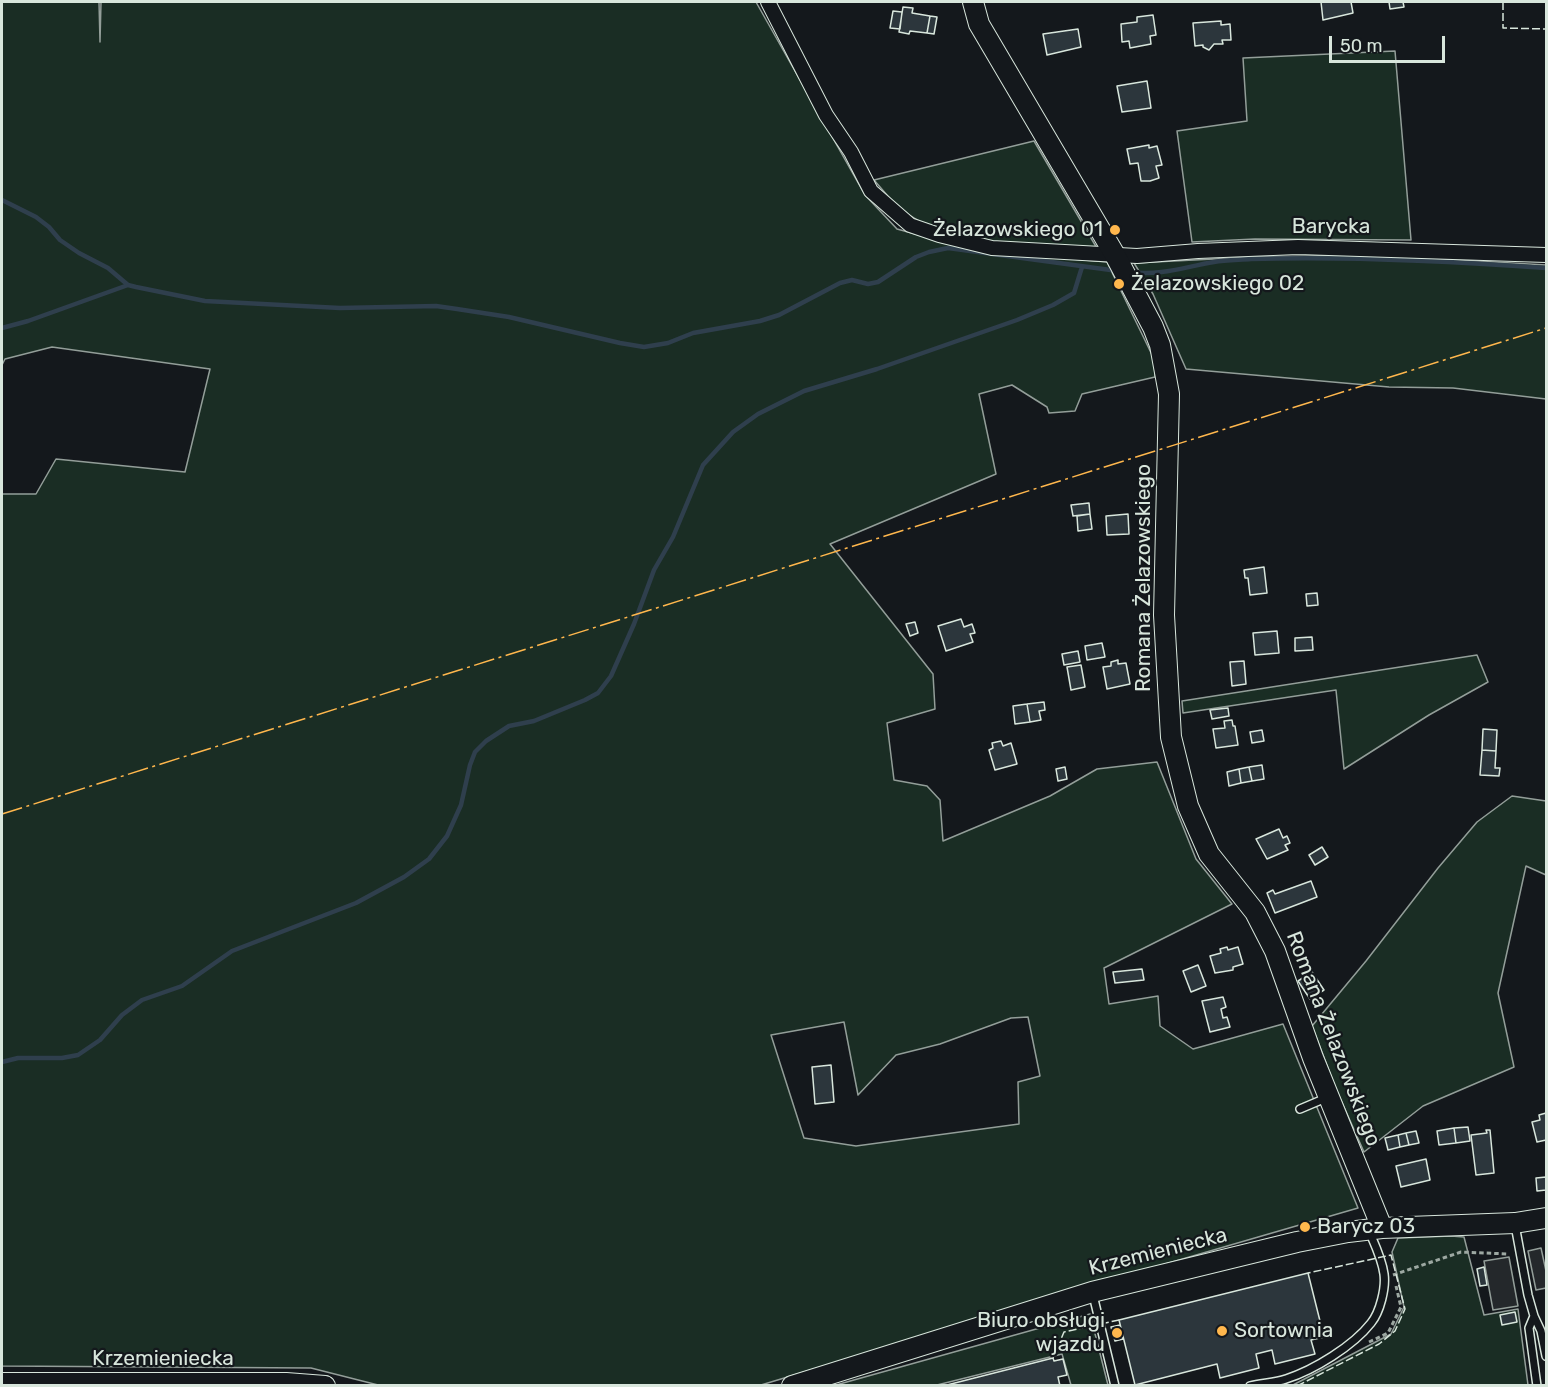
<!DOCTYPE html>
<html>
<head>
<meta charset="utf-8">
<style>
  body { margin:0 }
  #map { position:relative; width:1548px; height:1387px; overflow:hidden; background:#14181c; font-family:Rubik,sans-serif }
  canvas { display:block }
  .frame { position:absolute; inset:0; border:3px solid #d8e6dc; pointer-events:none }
  .scale { position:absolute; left:1329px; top:36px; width:116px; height:27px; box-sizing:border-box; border:3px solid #d8e6dc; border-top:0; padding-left:8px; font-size:18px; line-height:21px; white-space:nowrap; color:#d8e6dc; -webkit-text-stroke:4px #14181c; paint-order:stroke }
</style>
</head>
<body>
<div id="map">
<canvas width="1548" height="1387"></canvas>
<div class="frame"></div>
<div class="scale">50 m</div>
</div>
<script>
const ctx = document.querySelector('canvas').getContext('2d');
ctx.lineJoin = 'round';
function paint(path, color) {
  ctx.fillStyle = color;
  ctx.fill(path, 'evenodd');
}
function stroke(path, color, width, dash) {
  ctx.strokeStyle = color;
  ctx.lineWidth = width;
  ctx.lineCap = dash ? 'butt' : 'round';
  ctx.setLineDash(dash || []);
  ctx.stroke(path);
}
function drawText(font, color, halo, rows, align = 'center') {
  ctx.font = font + ' Rubik,sans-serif';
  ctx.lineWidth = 4.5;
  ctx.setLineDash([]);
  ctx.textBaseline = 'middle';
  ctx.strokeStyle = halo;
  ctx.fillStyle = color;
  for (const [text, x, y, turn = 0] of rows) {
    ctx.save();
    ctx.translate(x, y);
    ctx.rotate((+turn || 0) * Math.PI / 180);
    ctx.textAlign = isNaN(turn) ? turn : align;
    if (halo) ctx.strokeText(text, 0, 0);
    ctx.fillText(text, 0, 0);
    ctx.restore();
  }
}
const green = new Path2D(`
  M2 2H99L100 42 101 2H756L865 195 897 229 948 243 991 252 1107 262 1155 361V377L1082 394 1075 411 1049 413 1047 407 1012 385 979 394 996 474 830 544 933 674 935 709 887 723 894 780 927 786 940 800 943 841 1050 796 1097 769 1157 762 1196 859 1232 904 1104 968 1109 1004 1158 996 1160 1026 1193 1049 1283 1024 1358 1208 1093 1285 761 1385 382 1386 311 1368 2 1366V494H36L56 459 185 472 210 369 52 347 5 359 2 365ZM1028 1017 1040 1076 1018 1082 1019 1124 856 1146 804 1138 771 1035 844 1022 858 1095 896 1055 940 1044 1011 1018Z
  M1395 51 1411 240 1255 239 1192 242 1177 131 1247 121 1243 58Z
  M1034 141 1098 250 983 243 932 229 899 209 874 180Z
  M1374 255 1546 265V399L1453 388 1389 387 1186 369 1153 294 1134 263 1254 257Z
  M1477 655 1488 682 1429 715 1344 769 1336 690 1183 713 1182 701Z
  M1512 796 1546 801V875L1526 866 1498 993 1514 1067 1423 1106 1364 1152 1336 1089 1312 1026 1366 961 1438 868 1477 822Z
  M1451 1236 1464 1237 1484 1315 1518 1309 1528 1385 1291 1386 1391 1334 1404 1307 1392 1252 1398 1238Z
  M1090 1314 1108 1385H1071L1062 1354 937 1385H836Z`);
paint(green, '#1a2d24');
stroke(green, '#939e99', 1.5);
const parking = new Path2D(`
  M1541 1248 1546 1271V1288L1536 1290 1528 1251Z
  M1509 1257 1518 1306 1493 1310 1484 1261Z`);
paint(parking, '#24282b');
stroke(parking, '#939e99', 1.5);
stroke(new Path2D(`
  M2 200 36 217 49 227 60 240 79 253 108 268 128 285 136 287 205 301 340 308 436 306 457 309 509 317 620 343 644 347 668 343 693 333 760 321 779 315 840 283 852 280 868 284 878 282 916 257 929 252 948 248 1118 271
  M1129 272C1162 276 1184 267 1214 262 1226 260 1239 260 1251 259 1349 256 1448 261 1546 268
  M2 328 28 321 128 285
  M2 1062 18 1058H62L78 1055 100 1040 122 1015 142 1000 182 986 232 951 356 903 404 877 429 859 447 836 461 805 470 765 475 752 486 741 509 726 534 721 585 700 598 693 611 676 634 624 654 570 673 537 703 465 733 432 758 414 804 391 877 369 1017 320 1053 305 1074 293 1082 267`), '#2f3f4d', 4.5);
const building = new Path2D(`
  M1321 2H1351L1353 13 1323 20Z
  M1389 2H1403L1404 7 1390 9Z
  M903 7 913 8 912 13 930 16 927 33 910 31 909 34 899 32Z
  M893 11 902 12 900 29 890 28Z
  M1153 15 1156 35 1150 36 1151 44 1130 48 1129 41 1122 42 1121 24 1137 22V17Z
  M930 16 937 17 934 34 927 33Z
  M1221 21V25L1230 24 1231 40H1222L1223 44H1214L1209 50 1203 47V45L1195 46 1193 23Z
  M1078 29 1081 47 1047 55 1043 34Z
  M1147 81 1151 108 1122 112 1117 86Z
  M1149 145V148L1157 146 1162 165 1156 166 1159 178 1150 181H1141L1138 163 1130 164 1127 149Z
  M1089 503 1090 514 1073 516 1071 505Z
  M1090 514 1092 529 1078 531 1077 516Z
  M1128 514 1129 534 1107 535 1106 516Z
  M1264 567 1267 593 1250 595 1248 578H1245L1244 570Z
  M1317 593 1318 605 1307 606 1306 594Z
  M961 619 964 627 972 624 975 633 970 634 973 642 946 651 938 626Z
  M915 622 918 633 910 636 906 624Z
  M1277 631 1279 653 1255 655 1253 633Z
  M1312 637 1313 650 1295 651V638Z
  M1102 643 1105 657 1087 660 1085 646Z
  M1078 651 1080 662 1064 665 1062 654Z
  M1118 660V664L1126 663 1130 684 1107 689 1103 667 1111 666V662Z
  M1244 661 1246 684 1232 686 1230 662Z
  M1081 665 1085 687 1071 690 1067 667Z
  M1044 702 1045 710 1039 711 1041 720 1030 722 1027 704Z
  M1027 704 1030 722 1015 724 1013 706Z
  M1228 708 1229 716 1212 719 1210 710Z
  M1232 720 1233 726H1235L1238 745 1216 748 1213 729 1225 728 1224 721Z
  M1483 729 1497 730 1496 751 1482 750Z
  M1262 730 1264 741 1252 743 1250 732Z
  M1001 741 1003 746 1011 743 1017 764 995 770 989 750 993 748 992 743Z
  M1482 750 1496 751 1495 768H1500L1499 776 1480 775Z
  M1262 765 1264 779 1252 781 1249 767Z
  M1065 767 1067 779 1058 781 1056 769Z
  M1249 767 1252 781 1241 783 1239 769Z
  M1239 769 1241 783 1229 786 1227 772Z
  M1279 829 1283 838 1287 836 1290 843 1285 845 1288 850 1267 859 1256 839Z
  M1322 847 1328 857 1315 865 1309 855Z
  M1311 881 1317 897 1275 913 1267 893 1273 890 1275 894Z
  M1227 947 1228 950 1238 947 1243 964 1233 967V970L1215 973 1210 956 1221 953 1220 949Z
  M1198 965 1206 986 1191 992 1183 971Z
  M1142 969 1144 980 1115 983 1113 972Z
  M1312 972 1324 990 1310 999 1298 981Z
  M1223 997 1226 1007 1221 1009 1223 1018 1227 1017 1230 1027 1210 1032 1202 1001Z
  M831 1065 834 1102 815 1104 812 1067Z
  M1546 1113V1140L1537 1142 1532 1122 1540 1120 1539 1115Z
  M1468 1127 1470 1141 1456 1143 1454 1128Z
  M1454 1128 1456 1143 1439 1145 1437 1131Z
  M1486 1130H1490L1494 1173 1476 1175 1471 1135 1487 1133Z
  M1416 1131 1419 1143 1409 1145 1406 1133Z
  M1406 1133 1409 1145 1400 1147 1398 1135Z
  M1398 1135 1400 1147 1388 1150 1385 1138Z
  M1426 1159 1430 1180 1401 1187 1396 1166Z
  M1546 1177V1190L1537 1191 1536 1178Z
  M1484 1267 1487 1285 1480 1286 1477 1269Z
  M1308 1273 1324 1337 1311 1340 1315 1354 1275 1364 1272 1350 1256 1354 1259 1368 1220 1378 1217 1364 1135 1385 1119 1320Z
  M1515 1312 1517 1322 1502 1325 1500 1315Z
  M1120 1325 1123 1339 1115 1341 1111 1327Z
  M1053 1358 1054 1361 1063 1359 1067 1375 1058 1377 1060 1386H943Z`);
paint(building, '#2c363c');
stroke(building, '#d8e6dc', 1.5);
const lane = new Path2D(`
  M1300 1109 1326 1098
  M1515 1225 1528 1295 1534 1316 1541 1331 1546 1356
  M1093 1295 1115 1386
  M1534 1316 1529 1328 1537 1386
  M1250 1386C1261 1383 1275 1383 1286 1379 1314 1370 1353 1346 1371 1323 1380 1312 1386 1288 1384 1274 1382 1259 1375 1245 1369 1231`);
const street = new Path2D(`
  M768 2 826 115 851 152 871 191 910 225 939 235 992 248 1137 256 1198 251 1298 247 1546 255`);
const secondary = new Path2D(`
  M973 2 979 24 1115 255 1153 327 1160 345 1169 394 1164 615 1171 737 1188 806 1209 854 1255 912 1275 951 1313 1058 1382 1228
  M2 1383H286L325 1386
  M792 1386 1092 1292 1297 1242 1348 1232 1382 1228 1515 1223 1546 1218`);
stroke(lane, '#d8e6dc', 10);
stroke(street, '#d8e6dc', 16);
stroke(secondary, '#d8e6dc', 22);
stroke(new Path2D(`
  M1393 1275 1461 1252 1508 1254
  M1369 1342 1388 1333 1401 1307 1396 1286`), '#9da8a2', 3, [4.5, 3]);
stroke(lane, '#14181c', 7);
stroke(street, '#14181c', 14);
stroke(secondary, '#14181c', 20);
stroke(new Path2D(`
  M1503 2V28L1546 29
  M1053 1358 1064 1332 1119 1320
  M1297 1386 1379 1344 1395 1331 1405 1309 1391 1255 1308 1273`), '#d8e6dc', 1.5, [8, 3]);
stroke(new Path2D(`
  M2 814 1546 328`), '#ffb74d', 1.5, [21, 4.5, 3, 4.5]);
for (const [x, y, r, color] of [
  [1115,230,6,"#ffb74d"],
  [1119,284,6,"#ffb74d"],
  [1305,1227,6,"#ffb74d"],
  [1222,1331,6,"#ffb74d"],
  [1117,1333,6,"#ffb74d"]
]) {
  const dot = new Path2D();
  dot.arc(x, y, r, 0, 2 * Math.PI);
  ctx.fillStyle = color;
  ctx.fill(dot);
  stroke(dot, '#14181c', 2);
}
drawText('21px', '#d8e6dc', '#14181c', [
  ["Barycka",1331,227],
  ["Romana Żelazowskiego",1144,578,-90],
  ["Romana Żelazowskiego",1333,1039,69],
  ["Krzemieniecka",1158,1252,-14],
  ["Krzemieniecka",163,1359]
]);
drawText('21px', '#d8e6dc', '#14181c', [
  ["Żelazowskiego 01",1103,230,"right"],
  ["Żelazowskiego 02",1131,284],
  ["Barycz 03",1317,1227],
  ["Biuro obsługi",1105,1321,"right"],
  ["wjazdu",1105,1345,"right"],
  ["Sortownia",1234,1331]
], 'left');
</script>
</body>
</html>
